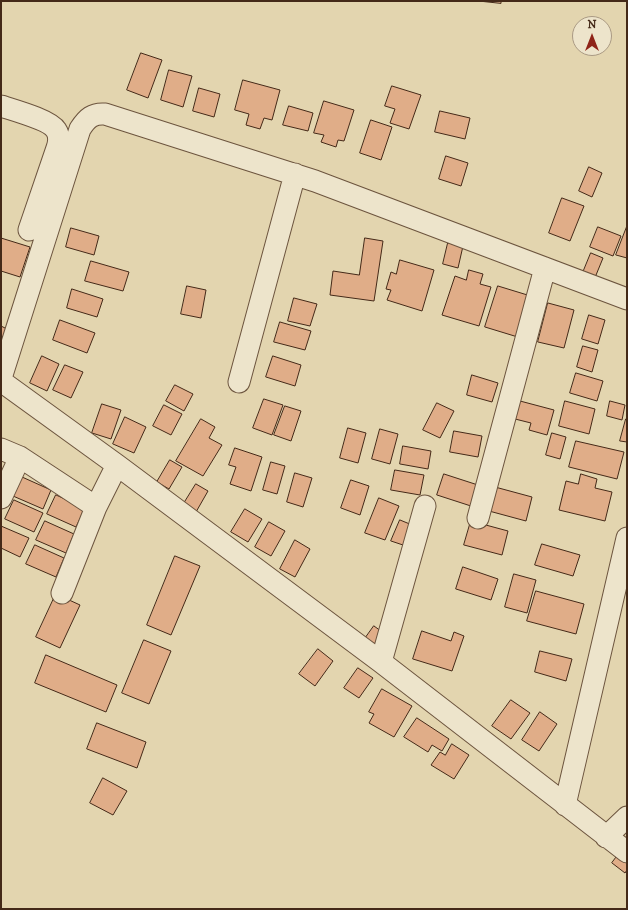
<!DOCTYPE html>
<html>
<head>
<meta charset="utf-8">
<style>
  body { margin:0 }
  #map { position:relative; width:628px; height:910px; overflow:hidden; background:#e3d5af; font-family:"IM FELL DW Pica",serif }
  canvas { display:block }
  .frame { position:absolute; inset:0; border:2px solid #442918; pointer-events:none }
  .north { position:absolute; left:572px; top:16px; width:40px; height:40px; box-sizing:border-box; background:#ede4cb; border:1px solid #a99983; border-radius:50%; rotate:0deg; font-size:11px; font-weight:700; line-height:16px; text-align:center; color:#442918 }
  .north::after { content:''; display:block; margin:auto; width:14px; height:18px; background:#8f2418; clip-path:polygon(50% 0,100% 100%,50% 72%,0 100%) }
</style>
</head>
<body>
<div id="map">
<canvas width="628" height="910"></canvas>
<div class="frame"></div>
<div class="north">N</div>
</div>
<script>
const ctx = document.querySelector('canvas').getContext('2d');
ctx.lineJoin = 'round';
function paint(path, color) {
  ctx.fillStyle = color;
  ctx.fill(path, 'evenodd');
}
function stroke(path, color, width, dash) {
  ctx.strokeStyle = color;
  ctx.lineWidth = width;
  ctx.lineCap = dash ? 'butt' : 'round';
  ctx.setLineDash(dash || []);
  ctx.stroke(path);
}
const building = new Path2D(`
  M479 1H501V3Z
  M141 53 162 60 148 98 127 90Z
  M169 70 192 76 183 107 161 100Z
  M243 80 280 90 272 120 264 118 260 129 246 125 249 114 235 110Z
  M392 86 421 95 409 129 390 123 395 109 385 106Z
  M199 88 220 94 214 117 193 111Z
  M324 101 354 110 344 141 338 140 336 147 321 142 324 135 314 133Z
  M289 106 313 113 308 131 283 125Z
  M440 111 470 118 465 139 435 132Z
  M371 120 392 127 381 160 360 153Z
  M446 156 468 163 461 186 439 179Z
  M589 167 602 173 592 197 579 191Z
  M562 198 584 206 570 241 549 233Z
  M627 226V258L616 255Z
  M598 227 621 236 613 256 590 247Z
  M71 228 99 236 94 255 66 247Z
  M1 238 30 247 20 277 1 271Z
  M365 238 383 241 374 301 330 295 333 271 359 275Z
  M448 243 463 246 458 268 443 264Z
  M591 253 603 258 594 280 582 275Z
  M400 260 434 270 422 311 387 300 391 290 386 289 391 272 396 274Z
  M91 261 129 272 123 291 85 281Z
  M469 270 483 274 480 284 491 287 479 326 442 315 455 276 466 280Z
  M187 286 206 290 201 318 181 314Z
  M498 286 534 297 521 338 485 327Z
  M72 289 103 299 97 317 67 308Z
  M294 298 317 304 310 326 288 321Z
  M548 303 574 310 564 348 538 342Z
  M589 315 605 320 598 344 582 339Z
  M60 320 95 333 87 353 53 340Z
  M280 322 311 331 305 350 274 342Z
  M1 326 7 329 1 340Z
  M583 346 598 350 592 372 577 367Z
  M42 356 59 364 47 391 30 383Z
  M273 356 301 365 295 386 266 377Z
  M65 365 83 372 71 398 53 390Z
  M576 373 603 381 597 401 570 393Z
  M472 375 498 383 492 402 467 395Z
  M175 385 193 394 184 411 166 401Z
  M264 399 283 405 272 435 253 428Z
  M520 401 554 410 547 435 529 430 531 423 515 419Z
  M565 401 595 409 589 434 559 426Z
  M610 401 625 405 622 420 607 416Z
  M437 403 454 411 440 438 423 430Z
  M102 404 121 410 111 439 92 433Z
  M164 405 182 414 171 435 153 426Z
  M285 406 301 411 291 441 274 435Z
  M125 417 146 427 134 453 113 444Z
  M201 419 215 427 209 438 222 445 203 476 176 461Z
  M626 419H627V442L620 441Z
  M348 428 366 433 358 463 340 458Z
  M380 429 398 434 390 464 372 459Z
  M454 431 482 436 478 457 450 452Z
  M552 433 566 437 560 459 546 455Z
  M576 441 624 452 617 479 569 467Z
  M403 446 431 451 428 469 400 464Z
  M235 448 262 457 251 491 230 484 236 467 229 465Z
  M170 460 182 467 169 489 157 482Z
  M271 462 285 466 277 494 263 490Z
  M395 470 424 475 420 495 391 490Z
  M295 473 312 478 303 507 287 502Z
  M444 474 481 486 474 507 437 495Z
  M581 474 597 479 595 488 612 492 605 521 559 510 566 481 578 484Z
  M22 477 51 490 43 509 13 496Z
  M351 480 369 486 360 515 341 508Z
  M196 484 208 491 196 512 183 505Z
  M495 487 532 497 526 521 489 511Z
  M56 495 85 508 76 527 47 514Z
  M379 498 399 506 385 540 365 533Z
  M14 500 43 513 34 532 5 519Z
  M245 509 262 519 248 542 231 532Z
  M400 520 417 527 409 547 391 541Z
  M45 521 74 534 66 553 36 540Z
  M471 521 508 531 502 555 464 545Z
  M269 522 285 531 271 556 255 547Z
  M1 526 29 538 20 557 1 548Z
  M295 540 310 549 295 577 280 569Z
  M542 544 580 555 573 576 535 565Z
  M35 545 64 558 56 577 26 564Z
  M175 556 200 566 171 635 147 625Z
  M463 567 498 579 491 600 456 589Z
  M514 574 536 580 527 613 505 607Z
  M536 591 584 604 576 634 527 621Z
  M56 594 80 605 60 648 36 637Z
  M374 626 385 634 376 648 364 640Z
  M422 631 451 641 454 632 464 636 452 671 413 659Z
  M144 640 171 651 149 704 122 693Z
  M318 649 333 661 315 686 299 674Z
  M540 651 572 659 566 681 535 672Z
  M46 655 117 685 106 712 35 683Z
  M358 668 373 678 359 698 344 688Z
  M382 689 412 706 394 737 369 723 374 714 369 712Z
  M511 700 530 713 511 739 492 726Z
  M540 712 557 724 539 751 522 740Z
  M417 718 449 739 442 751 432 745 428 752 404 737Z
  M97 723 146 742 137 768 87 749Z
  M452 744 469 755 454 779 431 765 440 752 445 755Z
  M103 778 127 791 113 815 90 803Z
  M621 851 627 855V870L625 873 612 863Z`);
paint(building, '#e0ad88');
stroke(building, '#442918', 1);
const minor = new Path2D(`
  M1 106C13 110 50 120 56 130 60 136 59 142 57 148L29 230
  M1 378 80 129C87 118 93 113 105 114L315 181 627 299
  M1 381 117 465 381 662 627 852
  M239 382 295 174
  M1 449 20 457 96 507
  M1 498 20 457
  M478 518 545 268
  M62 593 96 507 117 465
  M381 662 425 506
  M565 805 627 538
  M606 837 627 817`);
stroke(minor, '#6c543e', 23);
stroke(minor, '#ede4cb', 21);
</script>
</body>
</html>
